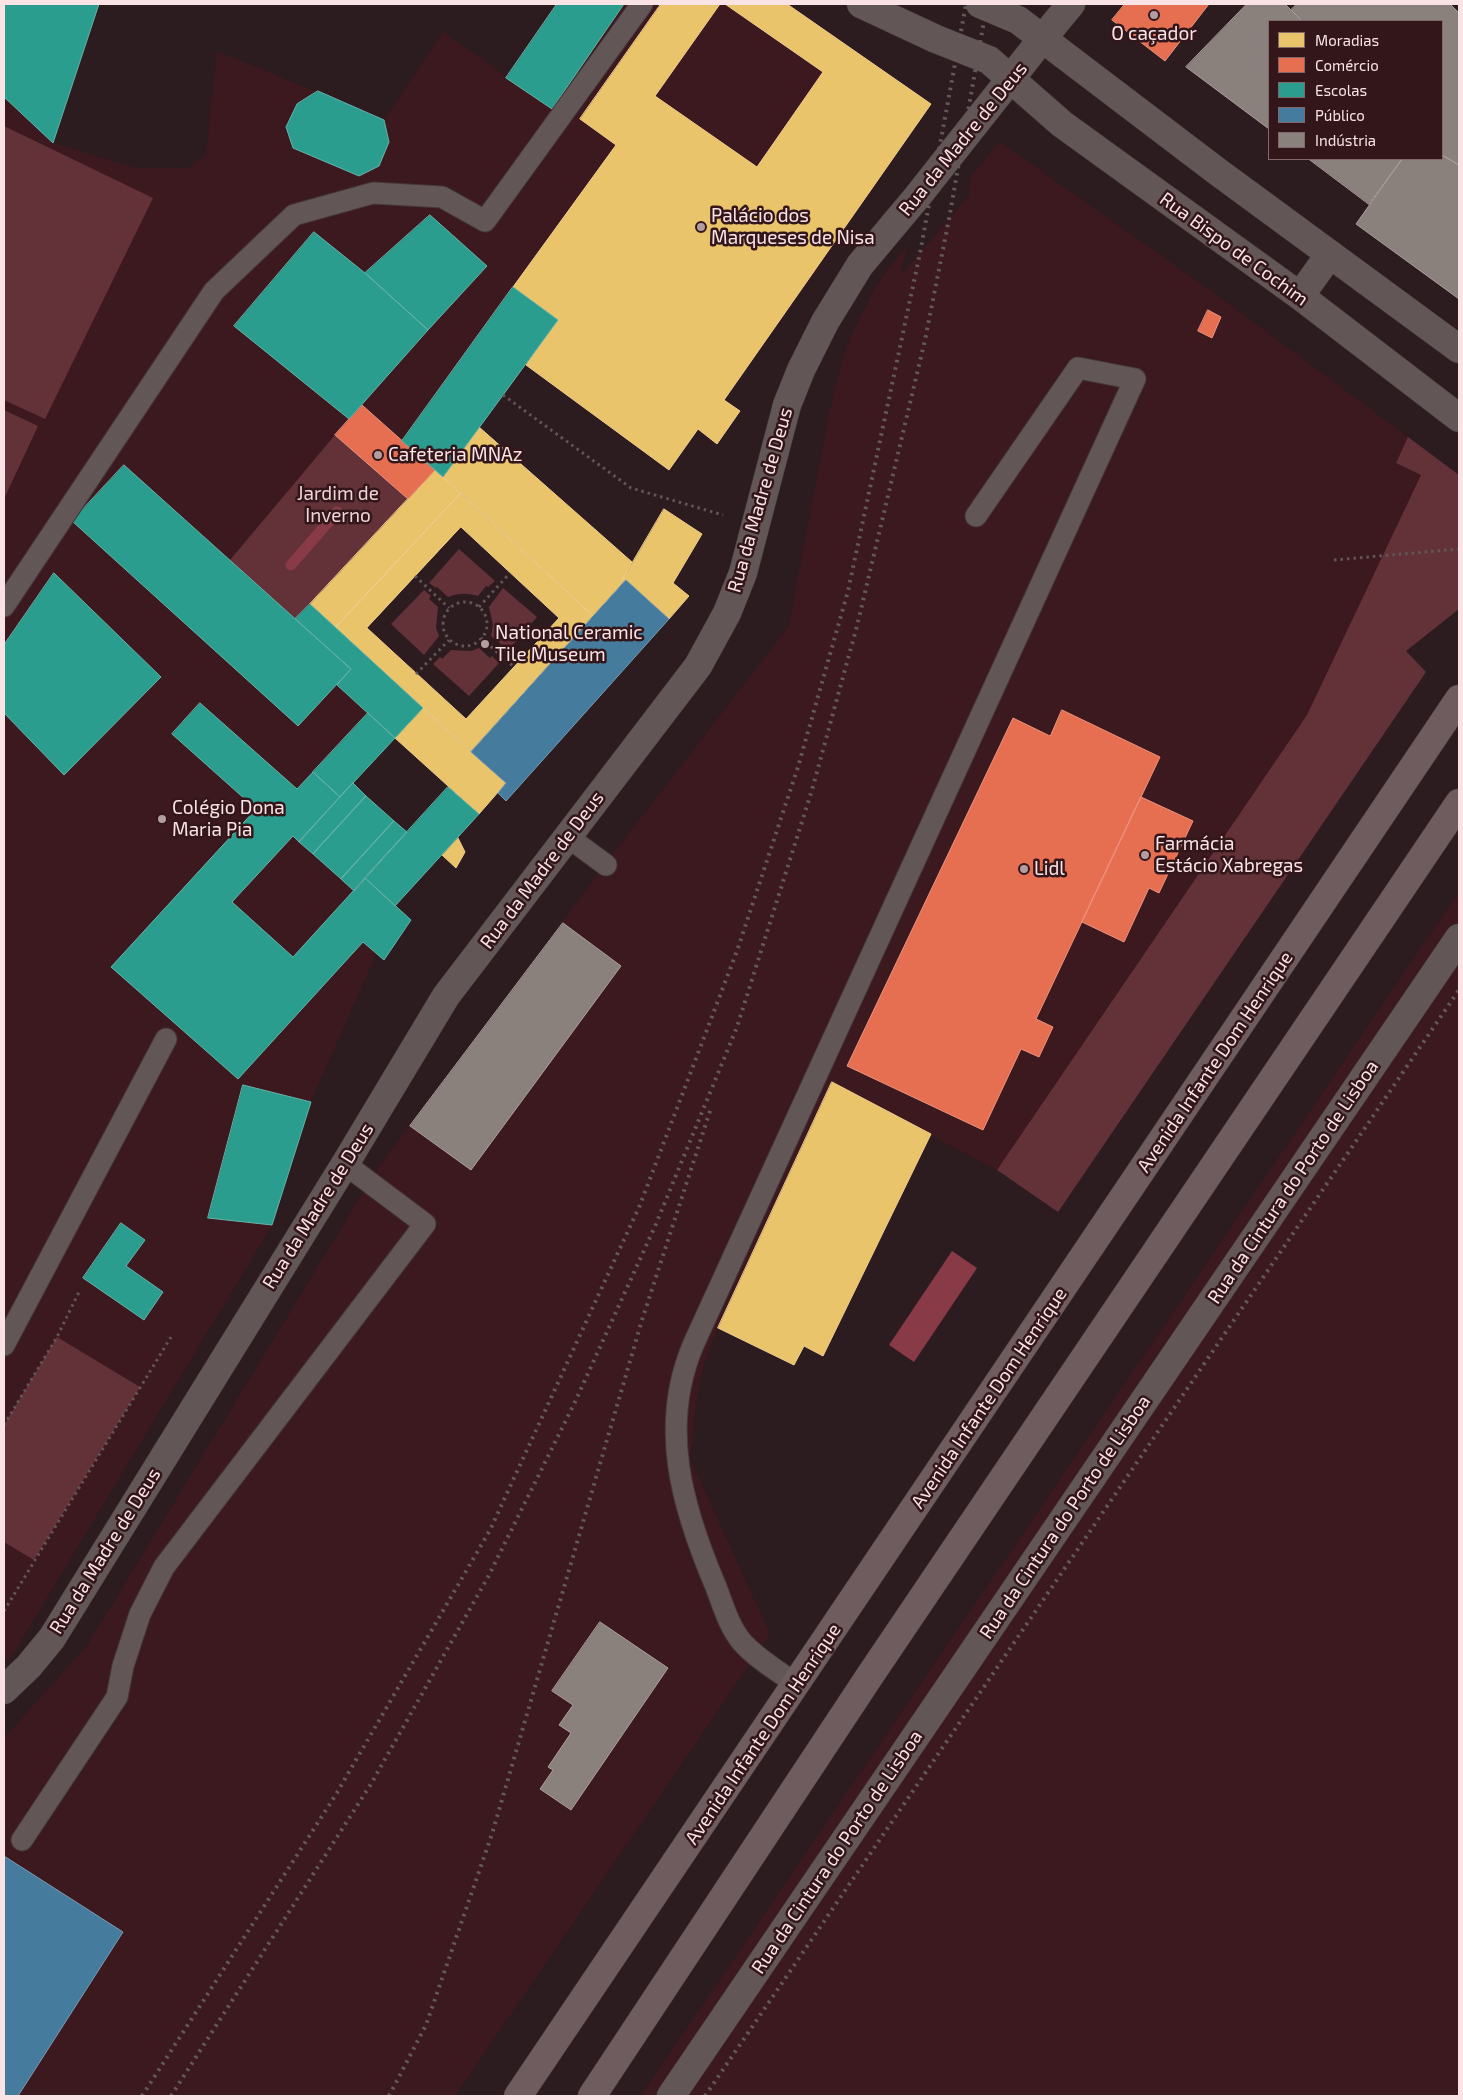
<!DOCTYPE html>
<html>
<head>
<meta charset="utf-8">
<style>
  body { margin:0 }
  #map { position:relative; width:1463px; height:2100px; overflow:hidden; background:#2d1c1f; font-family:"Exo 2",sans-serif }
  canvas { display:block }
  .frame { position:absolute; inset:0; border:5px solid #f9e3e5; pointer-events:none }
  .legend { position:absolute; left:1268px; top:20px; width:175px; height:140px; box-sizing:border-box; background:#33161a; border:1px solid #82686b; margin:0; padding:6px 9px; list-style:none; font-size:15px; color:#f9e3e5 }
  .legend li { display:flex; align-items:center; gap:10px; height:25px }
  .legend b { width:25px; border:1px solid #82686b }
</style>
</head>
<body>
<div id="map">
<canvas width="1463" height="2100"></canvas>
<div class="frame"></div>
<ul class="legend">
<li><b style="height:14px;background:#e9c46a"></b>Moradias</li>
<li><b style="height:14px;background:#e76f51"></b>Comércio</li>
<li><b style="height:14px;background:#2a9d8f"></b>Escolas</li>
<li><b style="height:14px;background:#457b9d"></b>Público</li>
<li><b style="height:14px;background:#8a817c"></b>Indústria</li>
</ul>
</div>
<script>
const ctx = document.querySelector('canvas').getContext('2d');
ctx.lineJoin = 'round';
function paint(path, color) {
  ctx.fillStyle = color;
  ctx.fill(path, 'evenodd');
}
function stroke(path, color, width, dash) {
  ctx.strokeStyle = color;
  ctx.lineWidth = width;
  ctx.lineCap = dash ? 'butt' : 'round';
  ctx.setLineDash(dash || []);
  ctx.stroke(path);
}
function drawText(font, color, halo, rows, align = 'center') {
  ctx.font = font + ' "Exo 2",sans-serif';
  ctx.lineWidth = 5;
  ctx.setLineDash([]);
  ctx.textBaseline = 'middle';
  ctx.strokeStyle = halo;
  ctx.fillStyle = color;
  for (const [text, x, y, turn = 0] of rows) {
    ctx.save();
    ctx.translate(x, y);
    ctx.rotate((+turn || 0) * Math.PI / 180);
    ctx.textAlign = isNaN(turn) ? turn : align;
    if (halo) ctx.strokeText(text, 0, 0);
    ctx.fillText(text, 0, 0);
    ctx.restore();
  }
}
paint(new Path2D(`
  M624 4H653L658 8 661 4H787L931 104 809 281 724 399 740 411 717 444 697 429 669 470 526 365 558 320 513 288 402 441 362 405 230 560 351 669 337 685 368 713 313 773 340 797 299 842 353 890 365 878 411 920 384 960 376 954 311 1101 272 1225 11 1657 4 1661V97L54 143 135 168H188L206 156 217 51 384 120 443 32 552 109Z
  M1000 142 1211 291 1408 437 1396 463 1421 475 1307 715 997 1170 833 1083 711 1344 700 1378 694 1421 690 1459 770 1634 455 2096H4V1738L87 1646 378 1168 614 853 789 626 829 415 843 359 852 335 876 286 892 264 906 247 901 275 969 196 971 176Z
  M1459 892V2096H641Z`), '#3c191f');
paint(new Path2D(`
  M4 126 153 198 45 419 4 400Z
  M4 410 38 426 4 499Z
  M335 435 408 499 295 619 230 560Z
  M1408 437 1459 475V609L1406 651 1426 672 1058 1212 997 1170 1307 715 1421 475 1396 463Z
  M459 549 495 581 488 587 486 586 478 596C466 593 459 593 448 597L437 587 436 588 429 583Z
  M503 588 537 617 506 653 499 646 501 644 491 636 493 625 489 607Z
  M424 590 431 596 429 599 438 607 436 628 439 636 424 655 391 624Z
  M479 648 490 658 492 656 499 663 469 696 433 664 440 657 442 659 451 650 471 651Z
  M57 1337 140 1387 34 1560 4 1542V1425Z`), '#633239');
paint(new Path2D(`
  M952 1251 977 1268 914 1362 889 1345Z`), '#883a47');
const homes = new Path2D(`
  M661 4H720L655 96 757 167 823 72 725 4H787L931 104 724 400 740 411 717 444 698 429 669 470 526 365 558 320 513 287 616 145 580 119Z
  M479 427 632 562 623 579 626 580 593 616 443 477Z
  M435 470 461 493 335 628 310 604Z
  M461 493 593 616 471 752 335 628ZM461 527 559 618 466 719 367 628Z
  M664 509 702 534 673 583 689 596 669 619 623 579Z
  M423 708 506 783 479 814 395 738Z
  M458 838 465 852 456 868 442 855Z
  M832 1082 931 1134 823 1356 804 1346 794 1365 718 1328Z`);
paint(homes, '#e9c46a');
stroke(homes, '#eecd8f', 1);
const shops = new Path2D(`
  M1125 4H1209L1165 61 1112 20Z
  M1208 310 1221 317 1212 338 1198 331Z
  M362 405 435 470 408 499 335 435Z
  M1062 710 1160 757 1036 1019 1053 1027 1039 1057 1021 1049 983 1130 847 1066 1013 718 1050 736Z
  M1141 797 1193 821 1159 893 1149 888 1124 942 1082 922Z`);
paint(shops, '#e76f51');
stroke(shops, '#ec927d', 1);
const schools = new Path2D(`
  M4 4H99L53 143 4 97Z
  M557 4H624L552 109 506 78Z
  M318 91 384 120 389 142 379 166 359 176 293 148 286 127 297 104Z
  M430 215 487 266 428 330 365 273Z
  M314 232 365 273 428 330 349 419 234 326Z
  M513 287 558 320 443 477 402 441Z
  M124 465 351 669 298 726 72 521Z
  M54 573 161 677 64 775 4 713V645Z
  M310 604 423 708 395 738 337 685 351 669 295 619Z
  M200 703 297 789 313 772 340 797 299 842 293 836 232 902 293 957 365 878 411 920 384 960 363 942 238 1079 111 967 256 809 172 734Z
  M368 713 395 738 340 797 313 772Z
  M353 783 366 796 313 854 299 842Z
  M448 787 479 814 395 906 365 878Z
  M366 796 394 821 341 879 313 854Z
  M394 821 407 832 354 891 341 879Z
  M243 1085 311 1102 272 1225 208 1218Z
  M121 1223 145 1240 126 1266 163 1292 144 1320 83 1278Z`);
paint(schools, '#2a9d8f');
stroke(schools, '#68b2a9', 1);
const public = new Path2D(`
  M626 580 669 619 506 801 498 793 506 783 471 752Z
  M4 1856 123 1932 18 2096H4Z`);
paint(public, '#457b9d');
stroke(public, '#7b9ab3', 1);
const industry = new Path2D(`
  M1247 4H1285L1302 21H1269V129L1186 67Z
  M1297 4H1450L1459 13V165L1442 155V21H1302L1291 10Z
  M1442 155 1459 165V299L1356 224 1402 159H1442Z
  M1309 159H1402L1369 204Z
  M563 923 621 966 471 1170 410 1126Z
  M600 1622 668 1668 571 1810 540 1789 553 1770 548 1767 571 1733 559 1725 573 1705 552 1691Z`);
paint(industry, '#8a817c');
stroke(industry, '#ab9e9c', 1);
stroke(new Path2D(`
  M291 565 337 512`), '#883a47', 11);
const lane = new Path2D(`
  M4 606 214 291 294 215 373 193 442 197 485 221 642 4
  M568 837 606 865
  M4 1345 166 1039
  M796 1684C778 1671 757 1659 742 1642 729 1627 723 1605 716 1587 682 1507 658 1426 694 1343L1135 379 1078 368 976 516
  M22 1840 117 1697 123 1666 140 1614 164 1567 425 1224 345 1164`);
const street = new Path2D(`
  M1042 39 1071 4
  M671 2096 1459 938`);
const secondary = new Path2D(`
  M861 4 936 39 989 60 1062 124 1300 296 1459 418
  M980 4 1018 20 1218 172 1459 349
  M1300 296 1330 254
  M4 1690 29 1666 52 1638 345 1164 446 996 698 666 727 613 743 573 787 405 801 370 825 322 860 265 917 197 1042 39`);
const primary = new Path2D(`
  M518 2096 1459 699
  M592 2096 871 1674 1459 803`);
stroke(lane, '#45383a', 23);
stroke(street, '#45383a', 29);
stroke(secondary, '#45383a', 29);
stroke(primary, '#45383a', 29);
stroke(new Path2D(`
  M503 395 631 488 723 515
  M1334 560 1459 549
  M415 576 449 608
  M443 624a22 22 0 1 1 44 0a22 22 0 1 1-44 0Z
  M479 607 510 573
  M481 638 514 667
  M416 674 449 640
  M4 1425 57 1337 79 1292
  M4 1611 171 1337`), '#625556', 3, [2.5, 4]);
stroke(lane, '#635657', 21);
stroke(street, '#635657', 28);
stroke(secondary, '#635657', 28);
stroke(primary, '#6e5c5e', 28);
stroke(new Path2D(`
  M142 2096 335 1796 490 1530 640 1205 737 951 798 767 848 591 920 253 966 4
  M171 2096 371 1784 488 1577 575 1402 656 1224 737 1027 812 790 857 626 925 340 949 219 987 4
  M389 2096 426 2025 492 1834 642 1320 711 1108
  M705 2096 1459 990`), '#645859', 4, [2.5, 5]);
for (const [x, y, r, color] of [
  [1154,15,5,"#b29da0"],
  [701,227,5,"#b29da0"],
  [378,455,5,"#b29da0"],
  [485,644,5,"#b29da0"],
  [162,819,5,"#b29da0"],
  [1145,855,5,"#b29da0"],
  [1024,869,5,"#b29da0"]
]) {
  const dot = new Path2D();
  dot.arc(x, y, r, 0, 2 * Math.PI);
  ctx.fillStyle = color;
  ctx.fill(dot);
  stroke(dot, '#33161a', 2);
}
drawText('19px', '#f9e3e5', '#33161a', [
  ["O caçador",1154,34,"center"],
  ["Palácio dos",711,216],
  ["Marqueses de Nisa",711,238],
  ["Cafeteria MNAz",388,455],
  ["National Ceramic",495,633],
  ["Tile Museum",495,655],
  ["Colégio Dona",172,808],
  ["Maria Pia",172,830],
  ["Farmácia",1155,844],
  ["Estácio Xabregas",1155,866],
  ["Lidl",1034,869]
], 'left');
drawText('19px', '#f9e3e5', '#33161a', [
  ["Rua da Madre de Deus",963,139,-51],
  ["Rua Bispo de Cochim",1234,249,36],
  ["Rua da Madre de Deus",760,500,-74],
  ["Rua da Madre de Deus",542,870,-53],
  ["Avenida Infante Dom Henrique",1215,1062,-56],
  ["Rua da Cintura do Porto de Lisboa",1293,1182,-56],
  ["Rua da Madre de Deus",318,1206,-58],
  ["Avenida Infante Dom Henrique",989,1398,-56],
  ["Rua da Cintura do Porto de Lisboa",1065,1517,-56],
  ["Rua da Madre de Deus",105,1551,-58],
  ["Avenida Infante Dom Henrique",763,1734,-56],
  ["Rua da Cintura do Porto de Lisboa",837,1852,-56]
]);
drawText('19px', '#eed4d6', '#33161a', [
  ["Jardim de",338,494],
  ["Inverno",338,516]
]);
</script>
</body>
</html>
